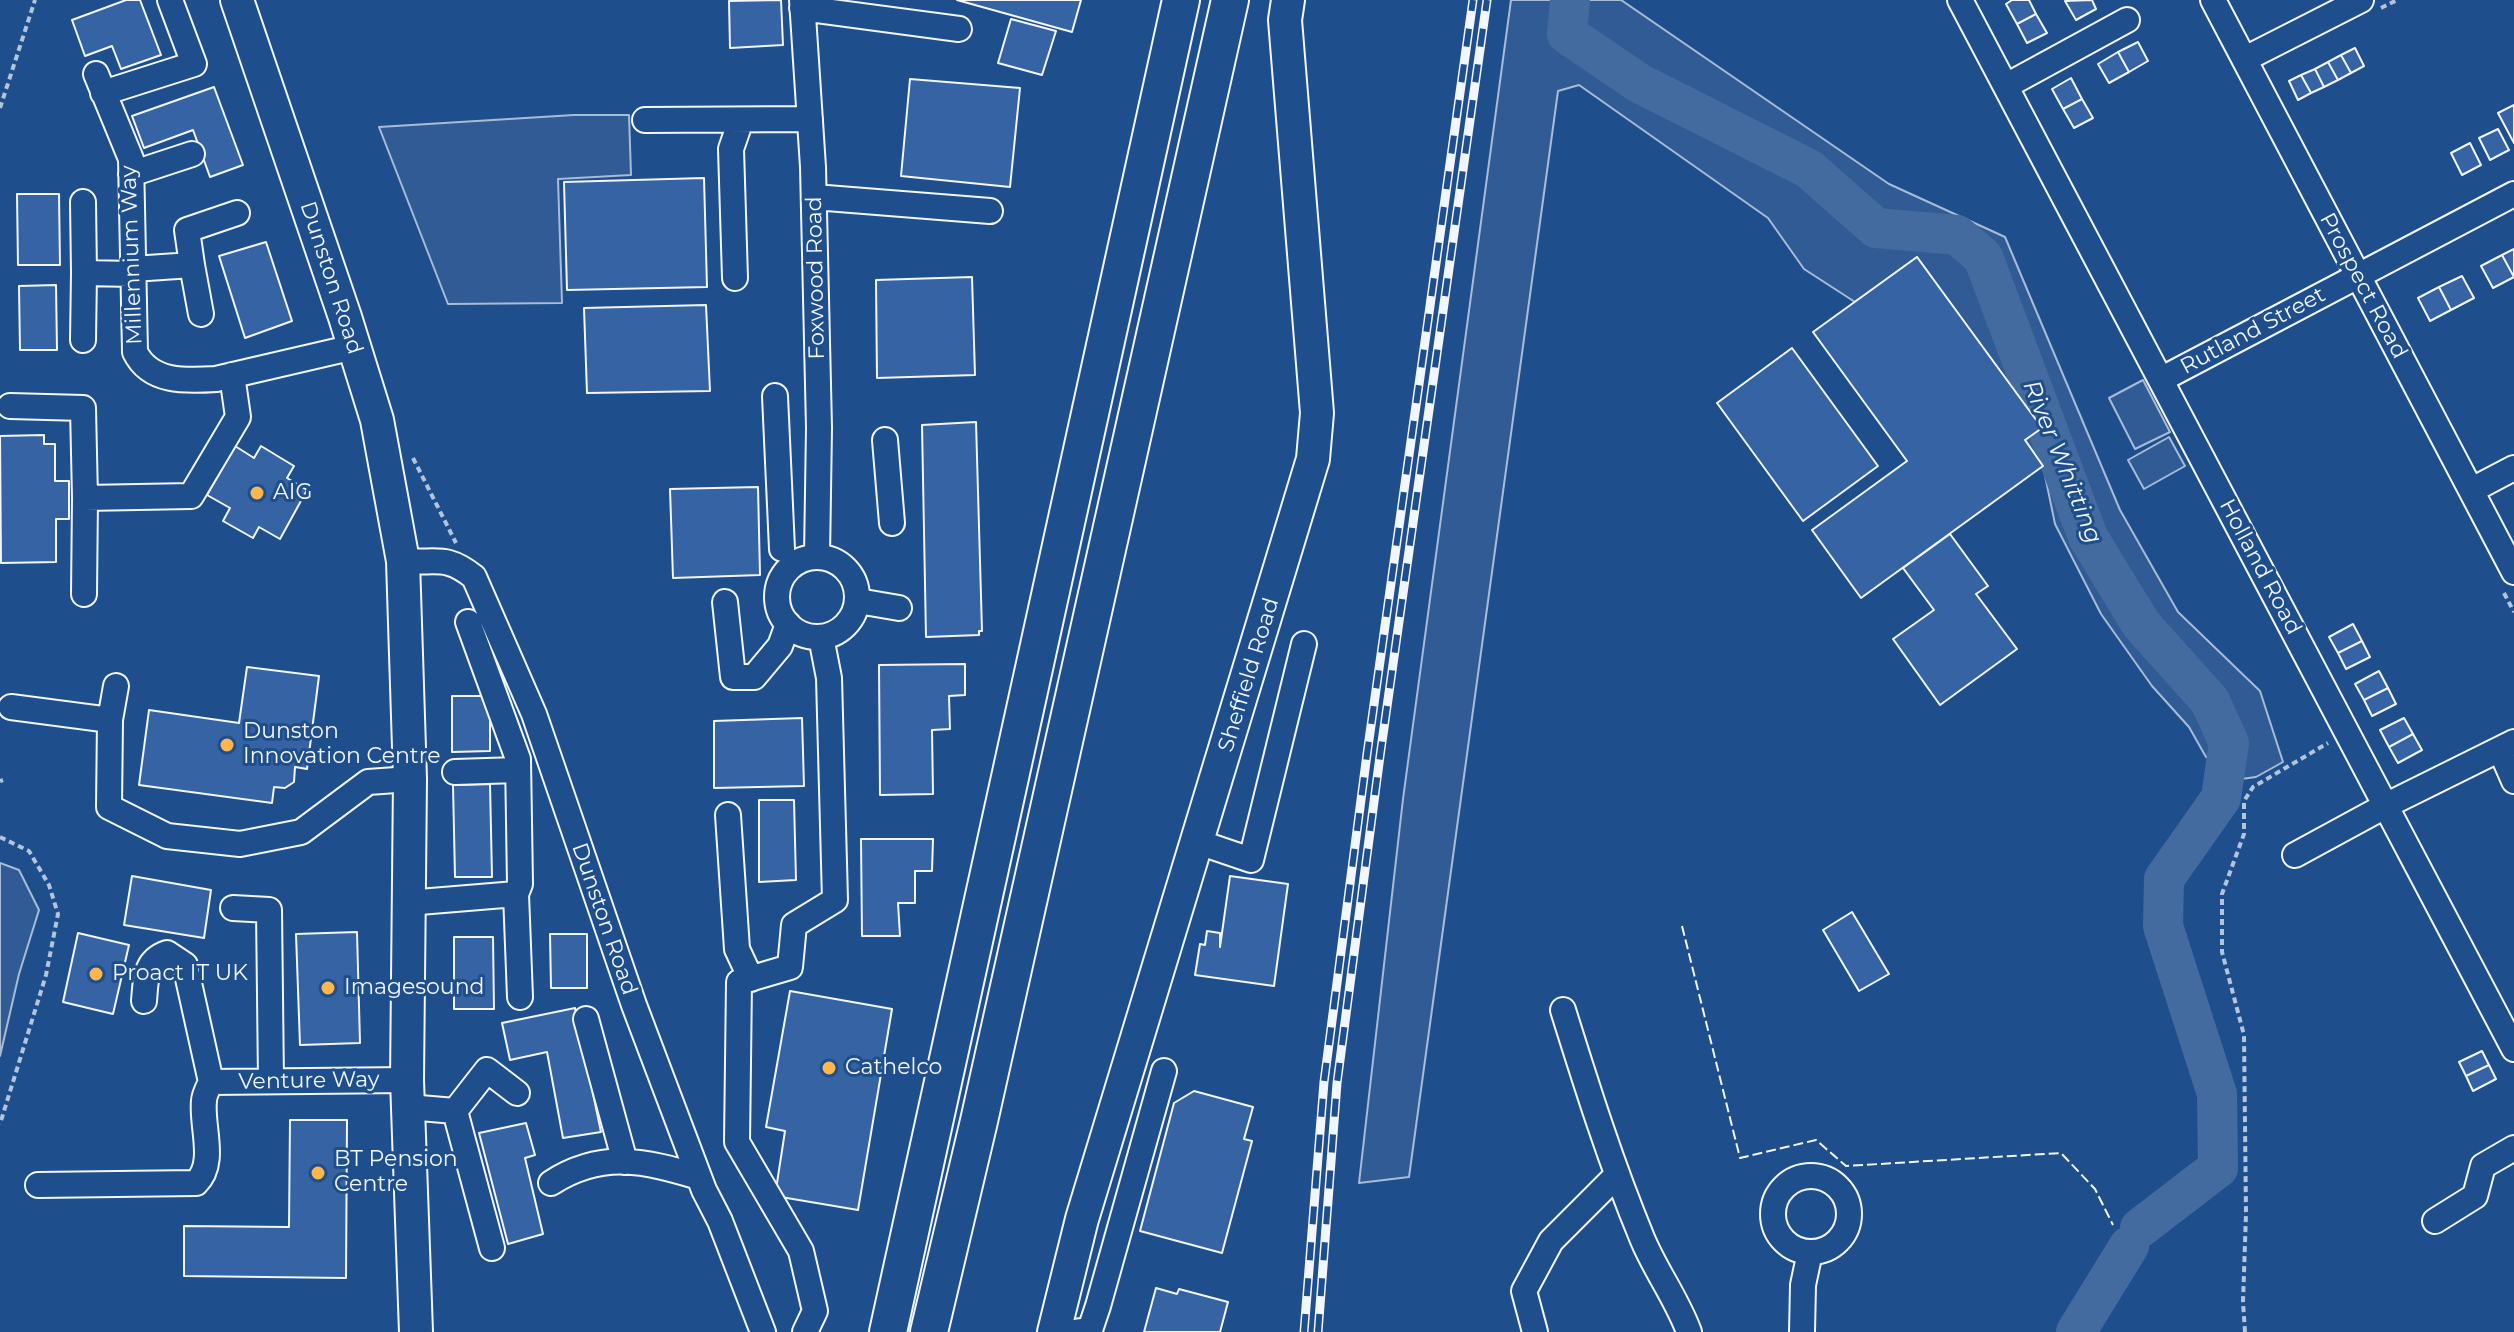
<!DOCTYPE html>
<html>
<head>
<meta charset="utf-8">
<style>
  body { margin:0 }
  canvas { display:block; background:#1f4e8c }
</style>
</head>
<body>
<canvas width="2514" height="1332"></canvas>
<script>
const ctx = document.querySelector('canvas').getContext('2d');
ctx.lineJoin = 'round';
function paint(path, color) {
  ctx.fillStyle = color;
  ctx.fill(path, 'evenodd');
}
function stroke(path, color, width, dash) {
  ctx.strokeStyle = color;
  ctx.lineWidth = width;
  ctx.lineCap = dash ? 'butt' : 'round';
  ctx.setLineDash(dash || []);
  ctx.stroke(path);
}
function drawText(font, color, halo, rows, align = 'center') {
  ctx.font = font + ' Montserrat,sans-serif';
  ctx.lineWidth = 6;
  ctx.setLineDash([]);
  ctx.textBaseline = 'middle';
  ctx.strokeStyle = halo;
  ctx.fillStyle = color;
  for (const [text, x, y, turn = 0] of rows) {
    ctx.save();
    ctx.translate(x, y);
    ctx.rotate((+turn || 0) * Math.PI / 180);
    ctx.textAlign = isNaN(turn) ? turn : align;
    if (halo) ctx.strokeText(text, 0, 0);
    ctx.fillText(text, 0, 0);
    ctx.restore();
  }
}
const green = new Path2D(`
  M1511 0H1621L1889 184 2005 237 2120 510 2178 612 2260 691 2283 762 2256 777 2241 779 2206 757 2189 727 2152 686 2101 614 2055 524 2043 466 2025 440 2041 428 1917 257 1855 302 1804 269 1768 218 1579 85 1558 91 1409 1177 1359 1183 1403 799Z
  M574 115H629L631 175 558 179 562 303 448 304 379 127Z
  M2143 380 2170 432 2135 449 2109 398Z
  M2169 437 2185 466 2144 489 2128 460Z
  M0 863 19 870 39 910 19 974 0 1056Z`);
paint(green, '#305b95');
stroke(green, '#a8bbd7', 2);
stroke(new Path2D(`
  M1570 0 1567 34 1639 83 1809 169 1876 228 1957 235 1983 257 2088 537 2141 624 2210 701 2229 743 2221 798 2164 879 2163 926 2217 1094 2218 1168 2140 1228
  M2076 1332 2129 1246`), '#446ba0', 40);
const building = new Path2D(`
  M126 0H140L161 55 121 69 112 46 85 56 72 20Z
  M781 0 783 45 730 48 729 1Z
  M957 0H1081L1072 32Z
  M2012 0H2029L2036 14 2017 24 2006 4Z
  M2092 0 2096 9 2076 20 2065 1Z
  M2036 14 2047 33 2027 43 2017 24Z
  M1011 19 1056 31 1042 75 998 63Z
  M2138 42 2148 61 2129 72 2118 52Z
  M2355 48 2364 66 2351 73 2341 55Z
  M2118 52 2129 72 2109 83 2098 64Z
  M2341 55 2351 73 2338 80 2328 62Z
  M2328 62 2338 80 2324 87 2315 69Z
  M2315 69 2324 87 2311 93 2301 75Z
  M2301 75 2311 93 2298 100 2289 81Z
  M2071 78 2082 99 2063 109 2052 89Z
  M910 79 1020 88 1010 187 901 176Z
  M214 87 243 165 210 177 193 130 144 148 132 116Z
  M2082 99 2093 118 2074 128 2063 109Z
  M2514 105V143L2498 113Z
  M2498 129 2509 150 2490 160 2479 138Z
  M2470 143 2481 165 2462 175 2451 153Z
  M704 178 707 287 567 290 564 182Z
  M17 194H59L60 265H18Z
  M266 242 292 321 245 338 219 256Z
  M2514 249V277L2502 255Z
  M2502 255 2514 277 2493 288 2481 266Z
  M1917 257 2042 428 2025 440 2043 466 1861 598 1812 530 1907 461 1813 332Z
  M2462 276 2474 298 2451 310 2439 287Z
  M972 277 975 375 877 378 876 280Z
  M56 285 57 350H20L19 286Z
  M2439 287 2451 310 2430 321 2418 298Z
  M706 305 710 391 587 393 584 308Z
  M1792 348 1878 466 1803 521 1717 403Z
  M976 422 982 631H979V635L926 637 922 425Z
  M44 435V444H55V481H69V519H56V562L1 563 0 436Z
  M235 446 254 458 261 446 294 466 287 478 307 490 280 539 259 527 253 538 223 521 230 508 207 495Z
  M758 487 760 575 673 578 670 489Z
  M1950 534 1988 586 1976 594 2017 649 1940 705 1893 639 1934 610 1903 568Z
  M2353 624 2362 641 2338 653 2329 637Z
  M2362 641 2370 657 2346 669 2338 653Z
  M965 664V695L949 696 950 729 932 730 933 794 880 795 879 665Z
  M247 667 319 676 307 769 295 767 294 782 285 788 274 787 272 803 139 785 149 710 239 723Z
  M2379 671 2388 688 2364 700 2355 684Z
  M2388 688 2396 704 2372 716 2364 700Z
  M452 696H490V751L452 752Z
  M802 718 804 786 714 788V721Z
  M2404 718 2413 734 2389 747 2380 730Z
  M2413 734 2422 750 2398 763 2389 747Z
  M490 784 492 877H455L453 785Z
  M759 800H794L796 880 759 882Z
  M861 839H933L932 871H915V903H898L900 936H862Z
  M132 876 211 890 204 938 124 925Z
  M1230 876 1288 884 1274 986 1195 975 1200 944 1205 945 1207 931 1220 933V947Z
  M1852 912 1889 974 1859 991 1823 930Z
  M357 932 360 1043 300 1045 296 934Z
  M78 933 129 945 113 1014 63 1002Z
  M550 934H587V988H551Z
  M454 937H493L494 1009H454Z
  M790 991 892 1009 858 1210 775 1196 785 1131 766 1127Z
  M575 1008 601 1132 563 1138 547 1052 510 1060 502 1023Z
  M2482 1051 2489 1065 2466 1076 2459 1062Z
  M2489 1065 2496 1079 2473 1091 2466 1076Z
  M1194 1091 1253 1107 1244 1139 1252 1141 1222 1253 1140 1231 1174 1103Z
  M290 1120H347L346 1278 184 1276V1226L289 1227Z
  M526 1123 535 1155 525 1158 543 1234 508 1244 479 1133Z
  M1156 1288 1177 1294 1179 1289 1228 1302 1220 1332H1144Z`);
paint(building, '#3563a3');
stroke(building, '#f2f6ff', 2);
const minor = new Path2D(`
  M802 0 813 167 819 428 817 556
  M1960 0 2514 1049
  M2213 0 2514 572
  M802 8 959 29
  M2245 59 2361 0
  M96 74 131 159 135 352C150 383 186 381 216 379L354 347
  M2006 86 2127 20
  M103 93 194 64 170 0
  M645 120 810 119
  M131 174 192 154
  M814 197 990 211
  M83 202 84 273 133 274
  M192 265 187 230 237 213
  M133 269 192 265 201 314
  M735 278 731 149 741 120
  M83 340 84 273
  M2162 379 2514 194
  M775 396 782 549
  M10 406 83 408 85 498 191 496 238 417 232 375
  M885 440 892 523
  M2472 490 2514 468
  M777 597a40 40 0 1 1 80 0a40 40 0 1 1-80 0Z
  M403 561C437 564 445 554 474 577L534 714 634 1005 704 1190 720 1221 763 1332
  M84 594 85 498
  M858 601 899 608
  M725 602 733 677H754L780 646 788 624
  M468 622 518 759 520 884 516 894
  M116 686 110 720 109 807 167 836 240 844 301 832 368 782 410 779
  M11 707 110 720
  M2500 749 2514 781
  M455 772 518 770
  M728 815 737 949 751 979
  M1198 842 1251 860 1304 644
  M2295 855 2387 805 2514 742
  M407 903 516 894 520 997
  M233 908 269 910 271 1081
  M1563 1010C1587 1087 1611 1163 1642 1238 1655 1270 1677 1299 1689 1332
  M586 1019 625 1162
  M211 1082 407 1080
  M408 1107 455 1111
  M1773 1214a38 38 0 1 1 76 0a38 38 0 1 1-76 0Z
  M551 1183C602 1150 645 1161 699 1177
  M38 1185 196 1183C217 1163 201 1126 204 1101 204 1095 208 1088 211 1082L185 965 167 953C144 961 146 980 144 1001
  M2435 1221 2475 1196 2483 1166 2514 1148
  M492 1248 455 1111 487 1070 517 1093
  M805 1332 815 1311 801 1251 737 1142 739 982 790 967 794 925 835 900 829 678 821 637
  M1075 1332 1090 1330 1098 1306 1164 1071
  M1535 1332 1524 1291 1551 1241 1617 1175
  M1802 1332 1803 1285 1810 1252`);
const major = new Path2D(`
  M237 0 345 317 377 420 403 561 410 779 407 1080 416 1332
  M1054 1332 1082 1219 1313 459 1317 413 1285 20 1288 0`);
const highway = new Path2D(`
  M888 1332 1181 0
  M929 1332 979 1121 1230 0`);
stroke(minor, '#f2f6ff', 28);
stroke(major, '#f2f6ff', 36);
stroke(highway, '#f2f6ff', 40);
stroke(new Path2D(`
  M2381 8 2397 0
  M0 108 35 0
  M413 458 456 543
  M2504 593 2514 612
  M0 781 3 780
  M0 837 29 851 49 885 58 914 46 975 0 1124
  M2245 1332 2243 1302 2246 1214 2244 1035 2222 952V894L2244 834V801L2253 787 2328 743`), '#b3c4dc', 4, [6, 4]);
stroke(minor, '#1f4e8c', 24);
stroke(major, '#1f4e8c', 32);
stroke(highway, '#1f4e8c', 36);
const rail = new Path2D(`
  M1304 1332 1324 1082 1367 754 1473 0
  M1318 1332 1337 1083 1380 756 1487 0`);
stroke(rail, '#f2f6ff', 9);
stroke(rail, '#1f4e8c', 6, [18]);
stroke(new Path2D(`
  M1682 926 1740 1158 1816 1140 1846 1166 2061 1153 2095 1189 2113 1225`), '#f2f6ff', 2, [10, 4]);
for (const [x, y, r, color] of [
  [257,493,8,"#ffb74d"],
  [227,745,8,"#ffb74d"],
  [96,974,8,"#ffb74d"],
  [328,988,8,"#ffb74d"],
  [829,1068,8,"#ffb74d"],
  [318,1173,8,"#ffb74d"]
]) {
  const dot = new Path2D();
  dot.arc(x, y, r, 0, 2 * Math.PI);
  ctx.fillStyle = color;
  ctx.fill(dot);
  stroke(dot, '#1f4e8c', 3);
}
drawText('22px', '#f2f6ff', '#1f4e8c', [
  ["Millennium Way",132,255,-92],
  ["Dunston Road",331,278,72],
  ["Foxwood Road",816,278,-91],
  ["Prospect Road",2363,286,62],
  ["Rutland Street",2253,331,-28],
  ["Holland Road",2260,567,62],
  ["Sheffield Road",1249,675,-73],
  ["Dunston Road",604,919,71],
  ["Venture Way",309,1081,-1]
]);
drawText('22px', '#f2f6ff', '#1f4e8c', [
  ["AIG",273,493],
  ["Dunston",243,732],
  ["Innovation Centre",243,757],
  ["Proact IT UK",112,974],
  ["Imagesound",344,988],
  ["Cathelco",845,1068],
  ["BT Pension",334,1160],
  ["Centre",334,1185]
], 'left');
drawText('italic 24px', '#f2f6ff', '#1f4e8c', [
  ["River Whitting",2062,462,68]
]);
</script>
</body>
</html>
